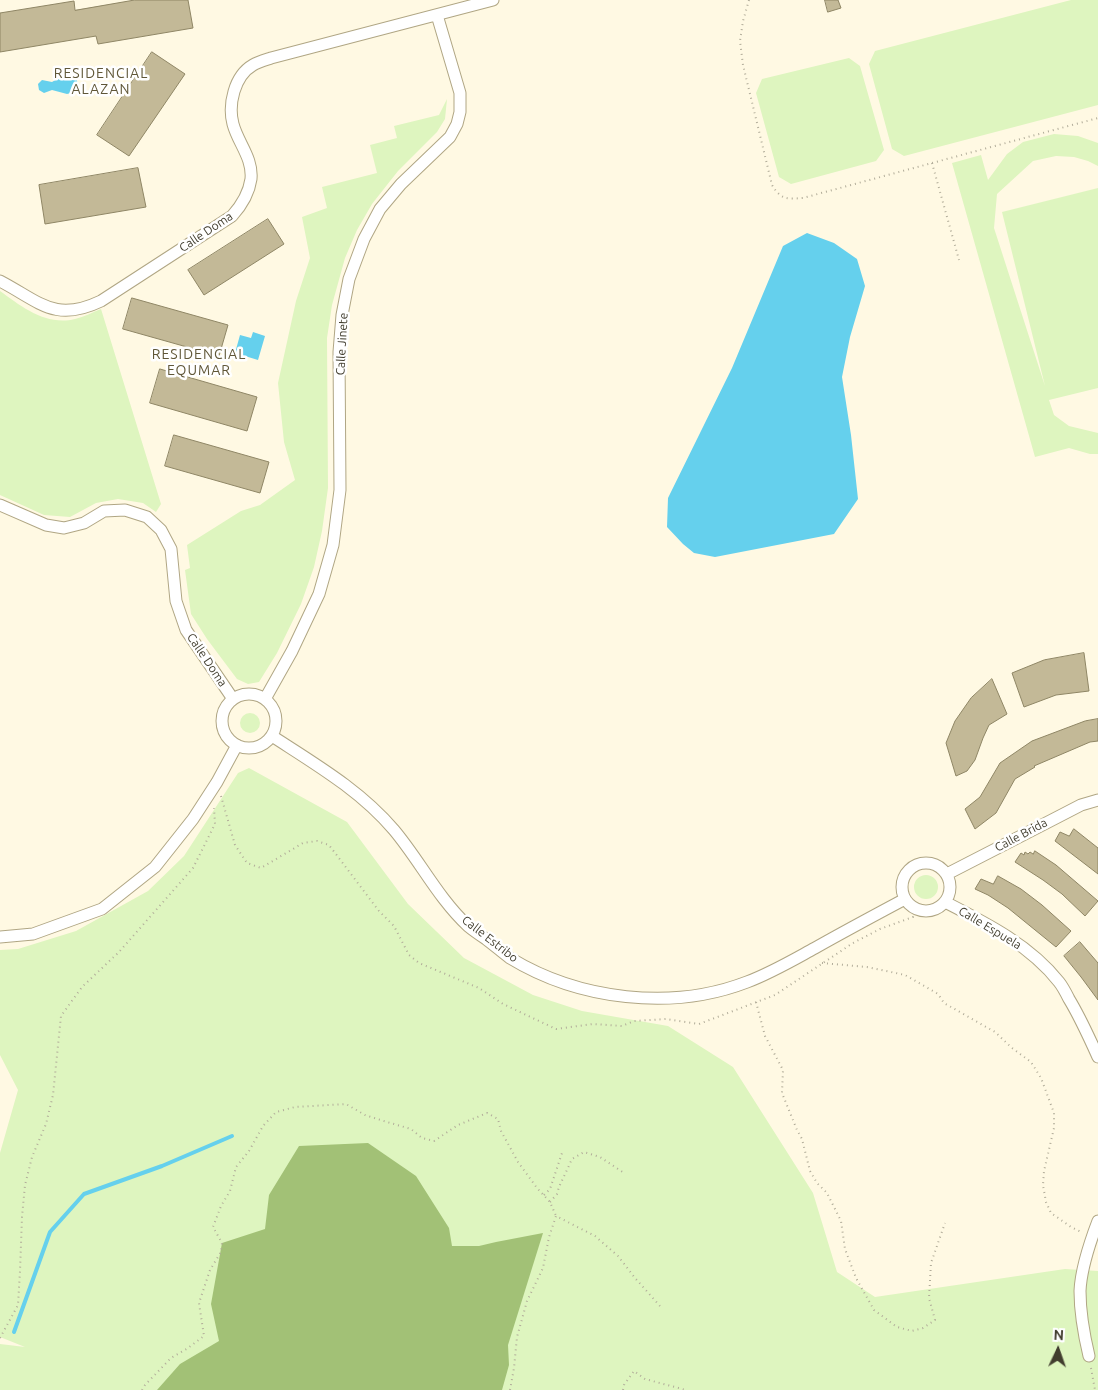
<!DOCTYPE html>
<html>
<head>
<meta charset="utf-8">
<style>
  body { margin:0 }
  #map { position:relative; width:1098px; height:1390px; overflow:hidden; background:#fff9e3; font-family:Ubuntu,sans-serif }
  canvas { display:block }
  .north { position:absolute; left:1033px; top:1325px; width:50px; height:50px; -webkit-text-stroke:4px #fff; paint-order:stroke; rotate:3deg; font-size:14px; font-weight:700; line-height:20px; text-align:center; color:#413d2e }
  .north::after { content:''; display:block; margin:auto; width:18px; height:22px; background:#413d2e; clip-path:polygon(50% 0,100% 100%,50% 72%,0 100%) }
</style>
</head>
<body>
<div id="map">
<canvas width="1098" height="1390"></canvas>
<div class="north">N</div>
</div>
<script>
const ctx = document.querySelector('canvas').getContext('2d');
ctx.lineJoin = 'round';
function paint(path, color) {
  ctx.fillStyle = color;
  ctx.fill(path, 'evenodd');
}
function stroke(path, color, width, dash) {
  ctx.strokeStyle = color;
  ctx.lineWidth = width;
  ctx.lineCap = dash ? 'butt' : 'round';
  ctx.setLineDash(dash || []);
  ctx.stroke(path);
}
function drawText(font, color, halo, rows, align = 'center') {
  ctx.font = font + ' Ubuntu,sans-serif';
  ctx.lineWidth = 5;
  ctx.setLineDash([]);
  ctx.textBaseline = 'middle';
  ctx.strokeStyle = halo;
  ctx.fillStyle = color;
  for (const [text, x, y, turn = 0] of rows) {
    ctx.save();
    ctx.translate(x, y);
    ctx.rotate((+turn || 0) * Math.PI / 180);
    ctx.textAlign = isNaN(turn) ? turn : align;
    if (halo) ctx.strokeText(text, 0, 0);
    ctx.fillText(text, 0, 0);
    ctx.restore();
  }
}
paint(new Path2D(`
  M1071 0H1098V105L904 156 892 149 869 64 875 51Z
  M849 58 860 66 884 150 876 161 791 184 779 177 756 93 762 79Z
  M447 99 445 119 437 132 398 171 372 204 357 230 345 258 332 305 327 338 328 488 322 531 314 567 301 604 277 653 259 682 248 684 237 679 207 639 191 614 185 570 190 568 187 545 241 511 260 505 295 480 284 442 278 383 296 301 310 258 302 217 327 208 322 187 377 173 370 145 397 138 394 126 439 115Z
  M1054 134 1078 136 1098 143V166L1088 161 1074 157 1056 156 1033 161 997 194 994 228 1045 386 1002 212 1098 188V388L1049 400 1054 415 1069 426 1098 433V454H1090L1069 448 1035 457 952 163 981 155 988 180 1007 154 1023 142Z
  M0 291C22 307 46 326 75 319 84 317 93 312 101 309L161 504 156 512 143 503 118 499 96 503 70 517 44 515 0 495Z
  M240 723a10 10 0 1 1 20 0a10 10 0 1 1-20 0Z
  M249 768 347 822 408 904 464 958 533 995 582 1011 668 1026 733 1067 813 1193 837 1272 875 1297 1065 1269 1098 1271V1390H0V1344L25 1347 0 1337V1153L18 1090 0 1055V950L18 949 76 931 148 891 184 856 238 773Z
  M914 887a12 12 0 1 1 24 0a12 12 0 1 1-24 0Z`), '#def5bf');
paint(new Path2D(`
  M368 1143 416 1176 449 1228 452 1246H479L496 1242 543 1233 508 1345 509 1365 502 1390H157L180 1364 219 1341 211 1304 222 1243 265 1229 269 1195 299 1146Z`), '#a2c176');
paint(new Path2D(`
  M72 73C78 80 79 83 75 92L67 94 52 90 44 93 39 90 38 84 42 80 52 82 64 75Z
  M807 233 834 243 857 259 865 286 850 337 842 377 851 435 858 499 834 534 715 557 694 553 683 544 667 527 668 498 732 368 783 246Z
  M253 332 265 336 258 360 235 353 240 335 251 338Z`), '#65d0ed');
stroke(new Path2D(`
  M14 1332 50 1232 84 1194 162 1166 232 1136`), '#65d0ed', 4);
const building = new Path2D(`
  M135 0H188L193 28 98 44 96 36 0 52V13L74 1 75 10Z
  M825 0H838L841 8 828 12Z
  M152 52 185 74 129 156 97 135Z
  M138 168 146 207 45 224 39 185Z
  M268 219 284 244 204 295 188 270Z
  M132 298 228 325 219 356 123 329Z
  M160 369 257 397 247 431 150 403Z
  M174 435 269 462 260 493 165 466Z
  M1084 653 1089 691 1056 695 1024 707 1012 673 1044 660Z
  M992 679 1007 714 989 725 983 738 975 760 967 771 956 776 946 743 955 721 971 698Z
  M1098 719V741L1090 742 1034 766 1035 767 1015 779 996 813 975 829 965 809 980 797 1000 763 1032 741 1085 721Z
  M1074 829 1098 848V874L1055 841 1060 832 1069 836Z
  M1035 851 1056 865 1098 901 1085 916 1062 894 1043 880 1015 862 1021 853 1024 855 1025 852 1028 854 1030 852 1033 854Z
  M998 876 1021 889 1042 905 1071 931 1056 947 1008 908 988 895 975 889 981 879 993 884Z
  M1080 942 1098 963V1000L1081 977 1064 956Z`);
paint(building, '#c3b997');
stroke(building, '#8f8665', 1);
const street = new Path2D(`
  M0 281C40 302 55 323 101 301L232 216C241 206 249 193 251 179 253 158 238 143 233 124 228 105 234 76 253 65 258 62 265 60 271 58L493 0
  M0 505 46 525 64 528 84 523 104 511 125 510 147 517 161 530 171 549 176 601 186 630 233 699
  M222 721a27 27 0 1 1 54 0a27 27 0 1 1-54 0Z
  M265 699 292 651 319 594 333 545 340 490 339 352 342 315 349 279 364 239 380 209 401 184 450 137 457 124 460 112V93L437 15
  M272 736C315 764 360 790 394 830 420 861 438 898 468 926 474 931 480 935 486 939 494 945 502 952 510 958 579 1000 672 1011 747 982 771 973 793 960 815 948 845 931 875 915 905 899
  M902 887a24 24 0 1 1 48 0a24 24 0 1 1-48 0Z
  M947 874 1052 820 1081 805 1098 800
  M945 902C986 923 1030 945 1059 982 1063 987 1066 993 1069 999 1080 1017 1089 1037 1098 1057
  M0 937 33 934 102 909 155 867 193 819 217 782 237 745
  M1089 1356C1084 1335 1080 1313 1080 1291 1081 1268 1090 1242 1098 1221`);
stroke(street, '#b0a684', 13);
stroke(new Path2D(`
  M749 0 743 21 740 41 743 65 772 185C781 200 787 199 803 198L1098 118
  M932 163 959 260
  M221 796 235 845 247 863 261 868 303 843 317 841 329 845 379 911 394 926 409 955 419 963 479 988 503 1004 556 1029 593 1024 622 1026 634 1021 666 1019 699 1024 775 995 853 943 880 929 913 917 911 910
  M822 963 867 967 905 975 938 994 944 1003 995 1032 1012 1048 1031 1062 1041 1078 1054 1113V1128L1044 1171 1043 1185 1046 1202 1051 1213 1071 1227 1081 1232
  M756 1002 765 1036 783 1070 782 1093 797 1130 802 1139 810 1171 817 1183 827 1193 841 1221 845 1249 856 1278 874 1310 897 1327 912 1331 923 1328 935 1320 929 1298 931 1263 945 1223
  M544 1195 550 1189 563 1150
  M550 1202 557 1194 559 1187 572 1159 584 1152 600 1157 624 1173
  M0 1338 18 1305 20 1271 22 1217 25 1185 32 1157 46 1124 53 1095 61 1016 82 987 119 952 193 868 215 824 214 808
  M1091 1368 1095 1390
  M142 1390 145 1385 171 1358 188 1348 204 1336 199 1303 210 1270 221 1252 222 1243 213 1227 221 1206 230 1191 236 1167 249 1151 263 1126 276 1112 295 1107 346 1104 365 1115 387 1122 411 1129 422 1138 434 1141 458 1125 487 1113 498 1119 501 1131 518 1162 537 1188 550 1202 556 1216
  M510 1390 514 1368 517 1337 527 1301 543 1268 549 1237 556 1216 595 1236 618 1256 635 1278 660 1306
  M623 1390 624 1385 634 1371 645 1379 686 1390`), '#b1ac99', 2, [1, 4]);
stroke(street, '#fff', 11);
drawText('12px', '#413d2e', '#fff', [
  ["Calle Doma",206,232,-34],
  ["Calle Jinete",342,344,-87],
  ["Calle Doma",207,660,56],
  ["Calle Brida",1021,835,-28],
  ["Calle Espuela",990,928,31],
  ["Calle Estribo",490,939,38]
]);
ctx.letterSpacing = '1px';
drawText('14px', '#605738', '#fff', [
  ["RESIDENCIAL",101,73],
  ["ALAZAN",101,89],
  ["RESIDENCIAL",199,354],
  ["EQUMAR",199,370]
]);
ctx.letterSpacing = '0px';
</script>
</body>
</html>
